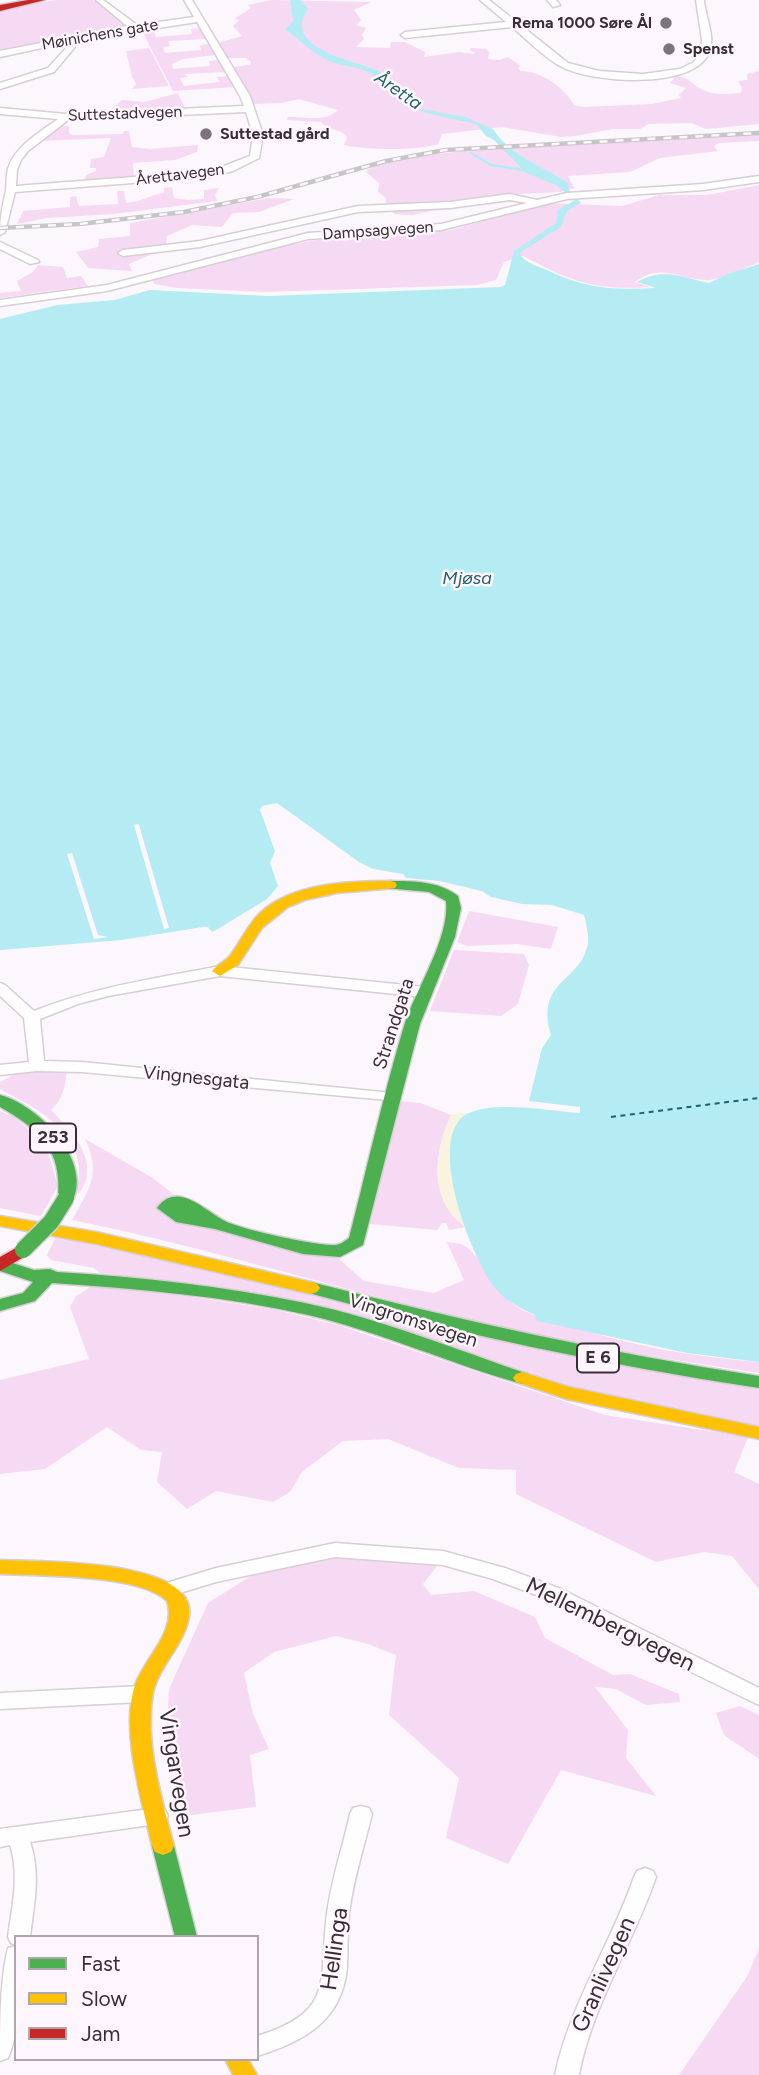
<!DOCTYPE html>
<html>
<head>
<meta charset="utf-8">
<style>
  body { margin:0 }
  #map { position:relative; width:759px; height:2075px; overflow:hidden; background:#fcf7fc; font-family:Figtree,sans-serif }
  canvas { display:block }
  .legend { position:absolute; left:14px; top:1935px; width:245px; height:126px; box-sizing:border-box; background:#fef5fd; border:2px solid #aea6ad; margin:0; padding:9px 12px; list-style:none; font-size:21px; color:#372f36 }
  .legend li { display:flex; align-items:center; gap:14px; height:35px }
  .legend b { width:35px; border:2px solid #aea6ad }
</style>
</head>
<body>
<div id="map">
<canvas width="759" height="2075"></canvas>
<ul class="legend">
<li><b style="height:9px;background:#4caf50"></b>Fast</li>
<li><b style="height:9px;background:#ffc107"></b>Slow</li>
<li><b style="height:9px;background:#c62828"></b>Jam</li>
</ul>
</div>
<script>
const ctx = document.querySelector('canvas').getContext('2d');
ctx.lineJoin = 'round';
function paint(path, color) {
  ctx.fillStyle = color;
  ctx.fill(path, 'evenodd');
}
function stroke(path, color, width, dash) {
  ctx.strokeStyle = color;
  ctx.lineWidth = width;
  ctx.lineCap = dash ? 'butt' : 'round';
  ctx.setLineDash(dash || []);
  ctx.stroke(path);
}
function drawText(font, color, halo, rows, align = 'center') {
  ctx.font = font + ' Figtree,sans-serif';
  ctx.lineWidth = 5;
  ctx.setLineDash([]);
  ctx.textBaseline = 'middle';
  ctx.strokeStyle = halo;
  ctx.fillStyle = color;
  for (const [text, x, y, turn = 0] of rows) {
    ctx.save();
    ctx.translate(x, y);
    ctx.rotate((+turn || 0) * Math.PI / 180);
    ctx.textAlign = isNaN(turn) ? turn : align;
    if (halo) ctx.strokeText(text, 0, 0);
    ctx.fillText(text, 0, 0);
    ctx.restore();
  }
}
paint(new Path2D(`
  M56 0H93L131 26 0 52V11Z
  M272 0 372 2 354 10 361 20 356 25 366 28 362 35 364 39 356 47 390 48 391 42H405L425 52 424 57 459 52 474 54 475 52 469 50 471 48 486 49 489 52 488 59 499 60 508 57 521 66 518 67 520 71C540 70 565 88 574 105L584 107 652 104 681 98 679 95 686 88 670 83 676 76C689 77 690 83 701 89 714 96 726 94 741 93L742 88 738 81 747 80V74L759 71V124L706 129 691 123 649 124 640 129H613L575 136 561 137 502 127 442 134 438 144C419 151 365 150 344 145L347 137C341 128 327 131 321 122L287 120 288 117C305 116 325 123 338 110L299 99 282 103 253 104 232 67 250 65 251 62 246 58H227L218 43 242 36 233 26 239 20 234 19 251 8 248 5Z
  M159 27 161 30 154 31 156 37 192 34 191 29 201 28 206 39 168 41 170 46 163 47 165 53 201 50 200 45 209 44 216 55 183 59 172 64 173 69 210 66 209 61 219 60 226 72 184 74 188 77 180 78 184 86 220 82 217 77 229 76 236 87 173 91 141 29Z
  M149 48 169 86 132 89 136 84 132 77 126 51Z
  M178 93 186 110 105 114 122 100 144 102Z
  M59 126H69V133L72 135 123 134 124 131H129L132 147 150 149 198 145 197 152 175 160 133 163 134 179 85 181 86 175 96 171V168H90L91 159 104 157 111 138 39 141Z
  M759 135V141L719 143 714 146 718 151 660 158 630 172 568 176 574 188 560 192 499 195 413 215 395 214 386 207V198L378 192 379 183 366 172C387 145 706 137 759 135Z
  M759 185V262C748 267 716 281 706 280 679 280 662 262 635 282L650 287C595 291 570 281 523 256L504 262 496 280 477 285 265 292 177 288 154 284 153 280 263 250 327 238 452 230 543 203 622 206 659 195H707Z
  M172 187 174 198 188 200 204 199V190L219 188 215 195 217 201 114 214 47 218 17 224 23 211 70 207V197L76 196 79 206 118 204 117 191H124L126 203C145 201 149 195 164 193V188Z
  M269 198 294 199 259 212 233 213 222 227 192 225 167 236 166 248 129 264 132 271 88 268 76 252 98 247 99 239 130 236V223Z
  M38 265 63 267 67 278 81 276 88 286 0 298V293L21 291 17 281 33 272Z
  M469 911 558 927 551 949 517 944 467 946 457 942Z
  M454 950 524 954 529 965 518 1004 501 1016 430 1011Z
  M36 1070 67 1071C65 1087 63 1099 51 1110 73 1132 103 1164 78 1195 78 1184 80 1172 78 1162 74 1126 28 1104 0 1089V1082L15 1074Z
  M399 1101 420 1103 451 1115C434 1152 428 1201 466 1227L449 1230 446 1223H442L437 1230 369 1224Z
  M0 1111 14 1117 45 1143 58 1186 41 1216 0 1208Z
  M85 1139 153 1178 173 1194 163 1200 339 1259 364 1281 434 1293 464 1280 447 1242C452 1243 459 1243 463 1245 480 1252 497 1296 519 1308 535 1317 553 1321 570 1326 631 1346 695 1357 759 1362V1373C657 1358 557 1341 457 1317 328 1286 202 1246 72 1220 89 1189 102 1174 85 1139Z
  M56 1237 759 1390V1426L600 1396 412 1334 100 1273 94 1268 51 1260 47 1255Z
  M92 1286 151 1291 272 1309 338 1325 605 1415 748 1437 734 1472 759 1484V1589L732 1556 704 1552 656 1562 516 1494V1470L459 1468 388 1439 343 1441 302 1472 290 1492 273 1502 216 1491 187 1509 157 1482 162 1452 141 1450 107 1427 45 1469 0 1474V1380L89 1359 70 1307 76 1296Z
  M343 1556 440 1562 423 1584 431 1595 474 1591 535 1617 545 1638 613 1675 630 1674 679 1694 680 1702 646 1705 616 1689 595 1687 628 1730 626 1758 656 1796 561 1770 508 1864 446 1838 459 1778 389 1715 396 1655 365 1643 336 1636 274 1652 244 1673 253 1714 269 1749 250 1755 256 1807 182 1816 167 1723 169 1689 208 1603 254 1574Z
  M740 1706 759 1715V1759L724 1735 716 1713Z
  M759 1948V2075H679L748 1975Z`), '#f6d9f3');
paint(new Path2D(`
  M461 1113H469C433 1140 455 1193 466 1227 428 1201 434 1152 451 1115Z`), '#faf3e0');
paint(new Path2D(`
  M290 0H300L308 8C306 13 302 18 302 24 299 51 358 62 376 70 389 76 398 90 411 96L409 98 424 103 416 105 421 109 465 117 493 129C511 157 541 165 568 183L569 190 581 203 567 211 561 227 519 253C525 263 537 266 547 270 586 289 614 290 656 288L637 282C662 267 682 277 709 283L727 274 759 264V1362L687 1353 537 1321 535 1315C520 1308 505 1301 495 1288 472 1259 424 1138 467 1114 494 1100 550 1111 580 1113V1107L529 1101 542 1048 551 1035C535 979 581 983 588 943 589 934 586 924 584 915L552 905 522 904 491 897 482 891 439 881 406 878 403 874 373 869 359 862 277 803 262 806 260 810 275 851 270 863 278 886 267 899 218 929 212 932 208 927H203L122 940 0 950V319L57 305 114 300 150 290 268 296 500 287 505 285 514 251 556 223 558 210 575 200 556 185 526 173 494 140 486 136 476 124 426 113 411 105H401V99C390 93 383 80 372 74 358 66 343 67 329 61 311 52 300 40 285 29L293 21Z`), '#b5ecf4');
paint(new Path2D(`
  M139 824V825L169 928 164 929 153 891 134 825Z
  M72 853 98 935 108 937 94 939 67 854Z`), '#fcf7fc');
stroke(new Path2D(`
  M471 153 491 165 529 171`), '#b5ecf4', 2.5);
stroke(new Path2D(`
  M611 1117 759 1098`), '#1f6268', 2, [5, 4.5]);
const street = new Path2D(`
  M96 0H103L137 25 194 17 184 0H192L250 96 263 135 259 158 233 171 211 177 15 192 5 232 0 235C0 219 2 207 6 191 7 184 6 176 8 169 14 147 40 132 58 119L0 114V108L66 114 244 106 240 96 197 22 74 41 75 47 54 72 0 89V83L48 68 67 47 65 43 0 57V51L127 26ZM246 112 253 135 250 156 211 171 16 186 17 170 21 160 28 151 68 120Z
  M480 0H489L568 63 599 71 643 74 680 69 694 62 701 53 702 40 696 0H704C705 16 716 38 709 53 693 90 592 83 562 67 544 58 528 40 512 27L405 38 401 35 405 32 506 22Z
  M547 0H556L560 5 553 7Z
  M759 176V182L703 190 567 199 441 230 308 239 107 291 0 306V300L107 285 308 233 441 224 527 203 510 200 450 208 358 212 200 247 123 256 118 253 123 250 200 241 358 206 450 202 510 194 537 200 567 193 703 184Z
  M0 242 38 260 39 262 30 264 0 249Z
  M220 966 425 987 433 992 425 997 220 976 108 996 78 1004 40 1019 44 1061 82 1062 392 1093 398 1095 400 1098 398 1101 82 1072 37 1071 0 1075V1065L29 1062 24 1018 0 996V983L5 985 34 1011C94 987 157 978 220 966Z
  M335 1543 443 1551 505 1568 561 1589 759 1688V1705L601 1628 547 1599 493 1579 443 1565 335 1557 216 1582 170 1596 163 1594 160 1589 163 1584 216 1568Z
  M142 1686 149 1688 152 1694 149 1700 142 1702 0 1709V1693Z
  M361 1806 369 1808 372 1814C364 1847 353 1880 349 1914 347 1932 348 1950 347 1968 342 2021 303 2042 257 2056V2036C337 2012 318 1980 327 1914 331 1880 343 1847 350 1814L353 1808Z
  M157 1808 165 1810 168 1816 165 1822 157 1824 30 1842C41 1874 34 1904 30 1937H16V1945L11 1943 8 1937C12 1906 20 1876 10 1845L0 1847V1829Z
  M645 1868 653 1871 656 1877C633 1944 592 2005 579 2075H555C570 2004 611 1944 634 1877L637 1871Z
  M16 1946C16 1978 22 2029 8 2058L0 2061C0 2026 0 1980 8 1948Z`);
const fast = new Path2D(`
  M390 881C414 881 438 881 458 896L461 908 455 937 420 1024 363 1245 340 1257 303 1254 215 1229 176 1222 157 1208C177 1181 203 1209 223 1220 238 1229 317 1246 335 1245 340 1245 345 1241 349 1238 367 1168 383 1096 404 1026 415 990 450 939 446 901L429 892 385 888 383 885 385 882Z
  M0 1095C37 1104 94 1161 72 1202L66 1203 58 1198C62 1149 40 1130 0 1107Z
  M0 1259 34 1270 50 1269 57 1272C140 1277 223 1286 305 1303 381 1319 455 1349 528 1374L531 1378 528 1382 522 1384C450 1364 381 1332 308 1315 224 1296 138 1289 52 1283L35 1301 0 1311V1299L23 1293 33 1282 0 1271Z
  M311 1282C459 1320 608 1353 759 1376V1388C606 1365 454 1333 305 1292L302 1288 305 1284Z
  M163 1837 171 1840 174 1846 197 1937H175L152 1846 155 1840Z`);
const slow = new Path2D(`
  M390 881 395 882 397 885 395 888 337 893 305 900 288 907 262 928 238 965 220 976 212 971C218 964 227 961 232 953 242 939 248 925 260 913 292 883 349 881 390 881Z
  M0 1216 96 1232 311 1282 317 1284 320 1288 317 1292 311 1294 96 1244 0 1226Z
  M522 1372 569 1387 759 1427V1439L566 1399 516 1382 513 1378 516 1374Z
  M0 1560C37 1562 198 1558 189 1616 185 1645 159 1665 153 1693 144 1742 162 1799 174 1846L171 1852 163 1855 155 1852 152 1846C142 1801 120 1730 135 1685 145 1657 177 1632 167 1601 140 1574 39 1576 0 1574Z
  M225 2059H248L257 2075H233Z`);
const jam = new Path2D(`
  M28 0H45L0 11V5Z
  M23 1244 29 1246 32 1250 29 1254 0 1271V1257Z`);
stroke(street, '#d6cfd4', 3);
stroke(fast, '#d6cfd4', 3);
stroke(slow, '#d6cfd4', 3);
stroke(jam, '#d6cfd4', 3);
paint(street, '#fffeff');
paint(fast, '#4caf50');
paint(slow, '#ffc107');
paint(jam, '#c62828');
const rail = new Path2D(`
  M0 228 80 224 184 212 257 197 386 161 445 150 759 133`);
stroke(rail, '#c7c6c7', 4.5);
stroke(rail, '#fef5fd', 2.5, [8]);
const fastBridge = new Path2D(`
  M23 1250 51 1222 66 1198`);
stroke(fastBridge, '#d6cfd4', 19, []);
stroke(fastBridge, '#4caf50', 16);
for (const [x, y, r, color] of [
  [666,23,7,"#7c757b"],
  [669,49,7,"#7c757b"],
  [206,134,7,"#7c757b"]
]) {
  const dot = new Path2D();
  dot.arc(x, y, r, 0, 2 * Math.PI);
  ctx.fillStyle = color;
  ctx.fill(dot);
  stroke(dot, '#fef5fd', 2.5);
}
drawText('bold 16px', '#372f36', '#fef5fd', [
  ["Rema 1000 Søre Ål",652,23,"right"],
  ["Spenst",683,49],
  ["Suttestad gård",220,134]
], 'left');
drawText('16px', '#372f36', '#fef5fd', [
  ["Møinichens gate",100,35,-10],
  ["Suttestadvegen",125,114,-2],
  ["Årettavegen",180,175,-7],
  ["Dampsagvegen",378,231,-4]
]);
drawText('italic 18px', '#1f6268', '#fef5fd', [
  ["Åretta",398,91,35],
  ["Mjøsa",467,579]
]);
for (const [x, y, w] of [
  [53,1138,46],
  [598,1358,42]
]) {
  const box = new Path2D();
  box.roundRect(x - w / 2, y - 14.5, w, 29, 5);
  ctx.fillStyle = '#fef5fd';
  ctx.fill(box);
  stroke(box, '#372f36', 2);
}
drawText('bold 18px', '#372f36', null, [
  ["253",53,1138],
  ["E 6",598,1358]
]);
drawText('19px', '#372f36', '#fef5fd', [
  ["Strandgata",394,1024,-72],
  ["Vingnesgata",196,1078,6],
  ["Vingromsvegen",413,1321,18]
]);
drawText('23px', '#372f36', '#fef5fd', [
  ["Mellembergvegen",610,1625,26],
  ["Vingarvegen",176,1773,81],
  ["Hellinga",335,1949,-82],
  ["Granlivegen",604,1975,-66]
]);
</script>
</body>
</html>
